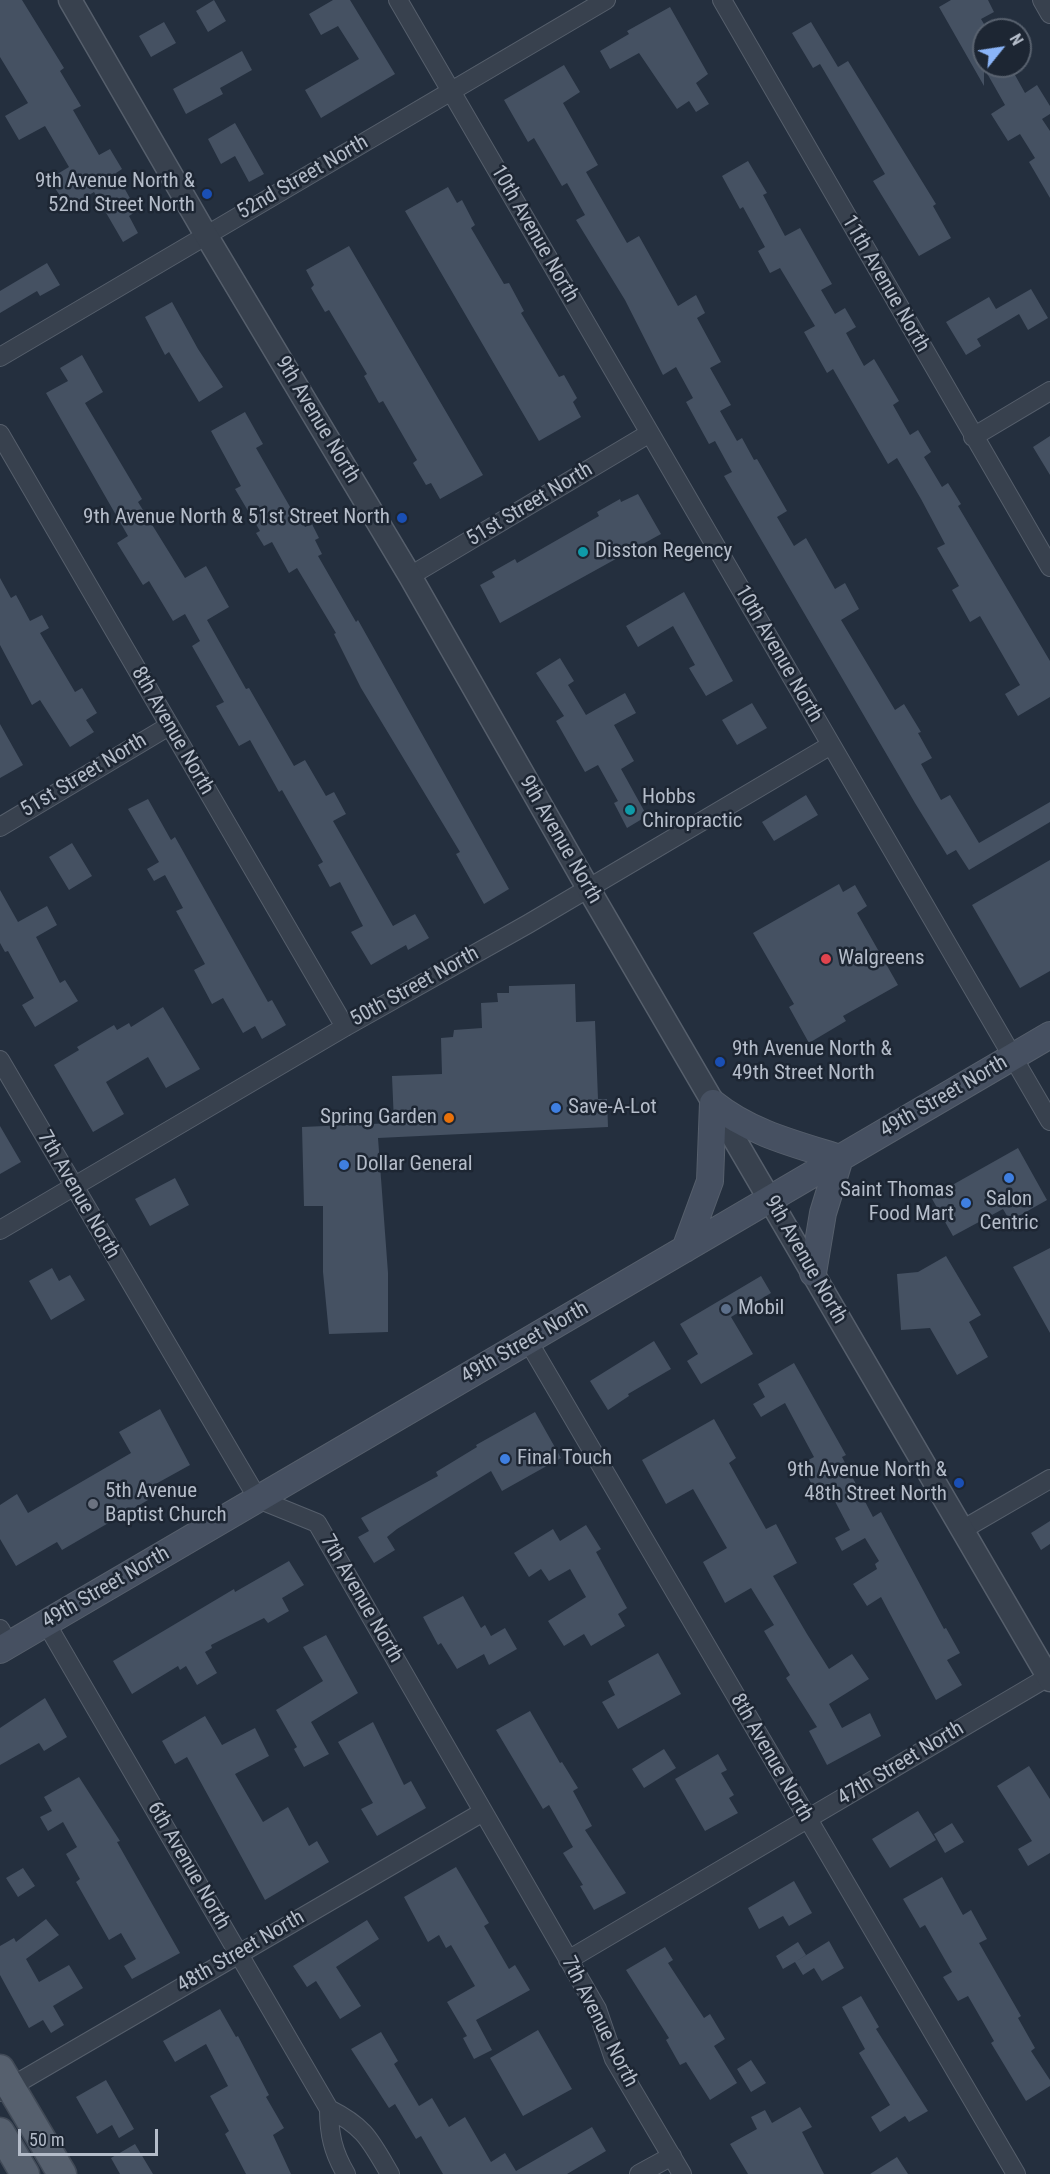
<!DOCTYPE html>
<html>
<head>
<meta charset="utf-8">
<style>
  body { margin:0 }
  #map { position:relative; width:1050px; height:2174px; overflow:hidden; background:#242f3e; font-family:"Roboto Condensed",sans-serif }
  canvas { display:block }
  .north { position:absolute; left:972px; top:18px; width:60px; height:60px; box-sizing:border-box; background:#1d2633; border:2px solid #59626f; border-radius:50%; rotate:60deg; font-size:16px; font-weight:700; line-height:24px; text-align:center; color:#b4bcc9 }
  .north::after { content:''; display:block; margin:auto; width:21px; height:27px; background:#8ab4f8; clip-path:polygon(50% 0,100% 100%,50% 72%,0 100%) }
  .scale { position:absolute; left:18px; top:2129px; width:140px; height:27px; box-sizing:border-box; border:3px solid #b4bcc9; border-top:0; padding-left:8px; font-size:18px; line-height:21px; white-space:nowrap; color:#b4bcc9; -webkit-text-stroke:4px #1d2633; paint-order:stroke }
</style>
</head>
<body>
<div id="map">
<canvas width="1050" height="2174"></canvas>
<div class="north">N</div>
<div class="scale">50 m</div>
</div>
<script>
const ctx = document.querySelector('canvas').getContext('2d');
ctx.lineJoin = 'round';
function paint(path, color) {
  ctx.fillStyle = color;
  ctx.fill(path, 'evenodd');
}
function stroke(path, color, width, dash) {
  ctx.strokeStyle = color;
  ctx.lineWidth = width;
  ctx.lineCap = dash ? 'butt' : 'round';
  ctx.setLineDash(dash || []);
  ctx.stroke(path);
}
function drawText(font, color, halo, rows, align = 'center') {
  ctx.font = font + ' "Roboto Condensed",sans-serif';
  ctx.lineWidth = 5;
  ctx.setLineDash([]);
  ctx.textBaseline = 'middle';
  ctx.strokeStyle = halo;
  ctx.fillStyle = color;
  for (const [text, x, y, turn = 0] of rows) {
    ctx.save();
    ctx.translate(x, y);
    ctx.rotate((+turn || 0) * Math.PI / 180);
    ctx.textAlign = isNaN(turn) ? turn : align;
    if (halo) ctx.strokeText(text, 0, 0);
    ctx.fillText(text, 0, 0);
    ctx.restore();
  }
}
paint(new Path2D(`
  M0 0H22L64 68 60 71 81 106 73 110 99 155 110 149 122 169 116 173 137 211 129 216 138 233 123 242 94 192 68 208 49 179 69 167 45 126 19 140 5 116 28 103 0 57Z
  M214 0 226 21 208 32 196 11Z
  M333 0H350L395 74 321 118 305 90 359 59 338 26 321 35 309 14Z
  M951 0H988L994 12 981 19 984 24V66H1010L1025 93 1037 85 1050 106V114L1042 119 1050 131V198L1029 162 1035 158 1020 134 1008 141 991 114 1005 105 984 68V86L939 7Z
  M670 7 708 74 696 83 709 104 696 112 689 101 677 109 639 53 610 69 600 51 629 34 627 31Z
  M164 22 176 43 151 57 139 36Z
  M811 22 838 67 848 61 936 204 933 206 951 238 919 256 873 181 885 174 820 64 813 68 792 33Z
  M242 51 252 70 220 88 223 94 186 114 173 89Z
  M564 65 580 92 563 103 598 165 586 172 627 243 639 236 678 306 696 295 705 313 697 318 721 362 710 368 731 405 720 411 737 441 742 438 754 460 757 459 787 511 777 517 794 546 806 538 835 589 845 583 859 609 841 620 895 710 904 704 921 732 918 733 932 758 921 764 941 800 950 795 979 843 1050 802V822L969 870 956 850 947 855 915 803 724 476 732 472 715 441 709 444 686 402 693 398 676 367 663 375 625 300 576 220 585 215 567 183 562 186 534 138 528 142 504 100Z
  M235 123 264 174 249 182 235 156 221 164 208 139Z
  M748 161 767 193 763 195 785 236 800 228 832 284 821 290 835 314 845 308 856 327 846 333 864 366 874 359 899 401 893 405 910 435 918 430 931 452 924 457 942 487 948 483 961 504 958 506 1050 661V697L1018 716 1005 694 1020 685 980 616 970 622 952 590 959 586 937 548 945 544 921 499 897 458 888 464 833 369 827 373 804 332 815 326 780 268 770 273 758 251 765 247 743 207 740 209 722 176Z
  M448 187 457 203 462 200 475 225 471 228 504 284 509 283 524 311 521 313 559 377 564 375 577 398 573 402 581 417 539 441 405 211Z
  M349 246 483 475 440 499 431 483 426 485 413 463 417 460 383 401 379 403 364 376 367 374 329 310 325 312 311 288 314 285 306 270Z
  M47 263 60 285 40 296 37 291 0 313V291Z
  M1031 289 1048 318 1028 330 1019 314 977 339 981 346 966 355 946 322 989 297 996 309Z
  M172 302 198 349 223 387 199 402 169 352 165 355 145 317Z
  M82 355 103 392 85 403 142 499 138 502 185 578 206 566 229 607 207 620 246 689 249 688 294 766 305 760 326 796 334 792 346 814 333 821 393 926 415 914 429 938 408 950 406 945 371 965 351 932 363 926 340 882 330 887 318 865 323 862 282 790 279 792 250 740 239 746 216 706 224 702 192 646 200 641 185 614 173 621 149 581 143 585 117 543 128 536 46 393 68 381 60 368Z
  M245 412 263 444 256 448 293 512 296 510 305 527 312 524 319 538 315 540 322 554 318 556 356 622 358 620 509 889 484 904 456 854 460 852 361 688 334 634 336 633 297 568 289 573 272 542 264 546 256 533 260 531 235 489 241 486 211 431Z
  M1050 436V475L1033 447Z
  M638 494 661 534 500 623 480 585 495 577 492 572 515 559 517 563 599 516 597 512 620 499 621 502Z
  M0 578 11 598 16 595 30 621 42 615 49 628 40 633 75 692 82 688 97 713 86 720 94 732 70 747 40 700 32 705 0 645Z
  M684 592 733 681 706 696 689 668 695 665 673 626 638 647 626 626Z
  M560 658 574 681 568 685 586 715 625 693 636 713 614 725 634 761 621 769 647 816 627 828 614 803 618 801 598 765 585 772 556 721 564 716 536 673Z
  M752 703 767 728 737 745 722 720Z
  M0 724 23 765 0 778Z
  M806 795 818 815 774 841 762 822Z
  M148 799 171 840 175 837 268 1002 272 1000 286 1025 262 1039 255 1026 243 1033 223 998 212 1004 194 970 205 964 176 911 183 908 165 875 154 881 147 869 159 862 128 809Z
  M72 843 92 876 69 890 49 857Z
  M1050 860V971L1020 988 972 905Z
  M839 884 843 892 855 885 867 906 857 913 898 985 843 1016 846 1021 809 1043 789 1007 794 1004 753 933Z
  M0 890 18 922 47 906 57 925 36 937 60 983 65 980 78 1001 35 1027 22 1005 34 998 8 951 5 952 0 943Z
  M575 984 576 1022 595 1021 598 1099H607L608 1127 378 1138 388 1273V1332L329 1334 323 1272V1206H304L302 1127 394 1123 392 1076 442 1074 441 1038 453 1037 454 1030 482 1028 481 1003 498 1002 497 993H509V986Z
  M163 1007 200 1069 166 1088 148 1057 106 1082 124 1114 93 1132 54 1065 79 1050 77 1047 114 1025 117 1030 129 1023 131 1027Z
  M0 1126 21 1162 0 1174Z
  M1018 1148 1047 1200 1010 1221 1003 1209 953 1236 931 1197Z
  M175 1178 189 1205 150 1226 135 1199Z
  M1050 1248V1333L1013 1267Z
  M946 1256 981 1315 969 1322 988 1357 957 1375 930 1328 901 1330 897 1274 918 1272Z
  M52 1268 59 1281 70 1275 85 1300 51 1320 29 1281Z
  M761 1276 771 1293 731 1317 753 1354 701 1384 687 1361 698 1354 680 1324Z
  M654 1341 671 1369 628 1394 629 1396 608 1410 590 1381Z
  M794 1363 846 1455 842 1457 873 1517 881 1512 944 1629 946 1628 960 1653 947 1660 962 1685 936 1700 881 1597 867 1606 853 1584 877 1569 875 1564 879 1561 865 1538 842 1551 835 1538 850 1530 829 1490 818 1496 801 1464 814 1457 785 1403 761 1417 753 1404 765 1397 758 1384Z
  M160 1409 190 1465 143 1491 148 1500 62 1550 57 1542 16 1566 0 1539V1505L17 1494 28 1513 131 1453 119 1432Z
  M535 1412 561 1458 502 1491 491 1471 397 1529 387 1537 395 1550 374 1563 358 1537 369 1531 361 1518 438 1476 436 1472 477 1447 476 1445Z
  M714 1419 736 1458 729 1463 766 1529 776 1524 797 1563 773 1576 807 1634 829 1669 852 1654 869 1679 829 1704 842 1728 870 1713 881 1736 827 1765 809 1731 817 1727 786 1678 790 1675 764 1631 774 1625 751 1588 725 1603 703 1562 727 1548 693 1489 666 1504 642 1460Z
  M1050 1521V1544L1041 1550 1031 1533Z
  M586 1525 601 1549 596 1552 627 1608 618 1614 625 1626 591 1646 584 1634 564 1646 548 1621 586 1597 570 1569 549 1581 541 1569 529 1577 514 1553 553 1529 560 1541Z
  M289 1561 304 1585 282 1598 289 1611 268 1623 264 1618 211 1645 212 1648 205 1652 217 1673 197 1685 186 1666 180 1670 178 1666 132 1694 113 1661 234 1589 235 1592Z
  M463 1596 481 1628 485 1625 491 1636 505 1628 517 1649 489 1665 484 1654 457 1669 441 1643 438 1645 423 1617Z
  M326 1635 358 1693 311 1722 329 1754 304 1767 294 1749 297 1747 276 1710 323 1681 303 1647Z
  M658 1653 681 1694 618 1729 602 1702 615 1695 608 1681Z
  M45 1698 67 1737 44 1751 39 1743 0 1765V1728Z
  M530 1711 560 1763 562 1762 578 1788 573 1791 592 1826 585 1830 626 1893 594 1910 580 1886 583 1885 563 1853 573 1847 549 1805 543 1809 496 1730Z
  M205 1716 222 1745 255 1728 269 1756 235 1774 263 1822 288 1807 309 1846 317 1841 329 1862 265 1900 187 1757 175 1764 162 1741Z
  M373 1722 404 1785 411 1781 426 1808 377 1836 361 1809 373 1803 338 1742Z
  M664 1749 676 1768 644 1788 632 1769Z
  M718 1754 727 1770 721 1773 734 1795 729 1798 738 1813 705 1831 675 1779Z
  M1029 1766 1050 1799V1853L1028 1866 1018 1849 1032 1841 997 1786Z
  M79 1777 120 1841 117 1842 180 1953 132 1979 124 1966 136 1959 121 1933 109 1940 76 1882 80 1879 66 1854 77 1847 63 1822 48 1831 40 1817 52 1811 44 1797Z
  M918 1811 936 1840 890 1868 872 1839Z
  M952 1823 964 1842 945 1853 934 1834Z
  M456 1867 489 1923 484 1926 509 1969 515 1965 530 1990 476 2020 492 2050 474 2059 463 2038 467 2036 447 2002 475 1986 451 1945 446 1948 439 1935 428 1942 404 1897Z
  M23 1868 35 1886 18 1897 6 1878Z
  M942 1877 963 1915 971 1910 987 1939 979 1943 1021 2016 1018 2018 1035 2048 1031 2051 1050 2080V2086L1026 2101 991 2043 994 2041 968 1996 958 2001 943 1977 952 1972 925 1925 920 1928 903 1899Z
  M794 1881 812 1913 789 1926 783 1916 759 1929 748 1908Z
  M46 1919 59 1935 26 1959 39 1982 69 1965 83 1988 53 2006 64 2025 51 2033 43 2020 29 2028 0 1975V1946L14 1938 16 1942Z
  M367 1920 379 1939 336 1967 361 2006 340 2019 316 1981 307 1987 293 1966Z
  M829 1941 844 1968 822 1981 814 1968 803 1975 795 1962 783 1969 776 1956 798 1942 806 1955 795 1962Z
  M665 1947 673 1960 668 1963 704 2018 710 2014 725 2039 714 2046 737 2083 710 2100 686 2062 680 2065 666 2040 669 2038 626 1970Z
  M861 1996 879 2027 876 2029 928 2111 909 2122 905 2116 880 2132 871 2117 890 2105 859 2053 865 2049 842 2007Z
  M220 2009 236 2037 238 2036 269 2095 266 2097 284 2128 273 2135 291 2174H246L225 2134 229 2131 210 2096 228 2086 206 2044 175 2062 163 2041Z
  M538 2030 572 2089 523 2116 490 2058Z
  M381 2032 398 2061 394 2064 419 2106 432 2098 449 2127 465 2117 491 2162 505 2153 516 2171 592 2127 606 2151 567 2174H443L421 2136 416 2139 395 2104 389 2108 351 2049Z
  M751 2060 766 2083 751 2092 737 2069Z
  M106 2080 134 2129 119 2138 112 2125 97 2134 76 2097Z
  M800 2107 812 2127 802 2132 824 2174H748L730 2144 757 2129 751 2117 765 2110 772 2123Z
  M135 2144 153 2174H120L111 2158Z
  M897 2157 908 2174H870Z`), '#455162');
const minor = new Path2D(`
  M398 0 1050 1121
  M722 0 1050 567
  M1042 0 1050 14
  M0 357 606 0
  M0 434 345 1027
  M973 437 1050 391
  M410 576 650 433
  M0 827 169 726
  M0 1060 258 1499 317 1523 597 2009 614 2059 682 2174
  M0 1230 345 1027 528 924 831 745
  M528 1341 1016 2174
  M962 1530 1050 1479
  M46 1623 329 2109C329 2134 333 2152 346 2174
  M0 1629 9 1645
  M568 1960 1048 1677
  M2 2092 483 1812
  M329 2109C365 2127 370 2140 390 2174
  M639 2174 672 2156`);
const tertiary = new Path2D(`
  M70 0 206 235 410 576 588 888 1050 1680`);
const secondary = new Path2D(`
  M713 1103C750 1133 795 1144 840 1158
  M685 1249 710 1181 713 1103
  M813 1273 823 1213 840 1158
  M0 1650 1050 1035`);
const primary = new Path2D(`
  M0 2069 62 2174
  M0 2132 25 2174`);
stroke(minor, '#565f6c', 20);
stroke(tertiary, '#565f6c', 25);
stroke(secondary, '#565f6c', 28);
stroke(primary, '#414a57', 31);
stroke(minor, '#38414e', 18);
stroke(tertiary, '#38414e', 22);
stroke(secondary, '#465061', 26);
stroke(primary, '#56606e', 28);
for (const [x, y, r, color] of [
  [207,194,6,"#1a4fb4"],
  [402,518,6,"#1a4fb4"],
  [583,552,6,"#0f9aa8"],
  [630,810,6,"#0f9aa8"],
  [826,959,6,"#e0444e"],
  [720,1062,6,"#1a4fb4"],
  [556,1108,6,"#3f7fe0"],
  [449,1118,6,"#e8710a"],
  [344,1165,6,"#3f7fe0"],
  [1009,1178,6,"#3f7fe0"],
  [966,1203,6,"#3f7fe0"],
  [726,1309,6,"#5c6f8a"],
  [505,1459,6,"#3f7fe0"],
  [959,1483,6,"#1a4fb4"],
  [93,1504,6,"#6b7280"]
]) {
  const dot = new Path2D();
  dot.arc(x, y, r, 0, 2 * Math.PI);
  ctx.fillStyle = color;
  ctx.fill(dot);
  stroke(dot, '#1d2633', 2);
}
drawText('21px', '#b4bcc9', '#1d2633', [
  ["52nd Street North",303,178,-30],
  ["10th Avenue North",534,234,60],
  ["11th Avenue North",885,284,60],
  ["9th Avenue North",317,420,59],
  ["51st Street North",530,505,-31],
  ["10th Avenue North",778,654,60],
  ["8th Avenue North",172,731,60],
  ["51st Street North",84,776,-31],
  ["9th Avenue North",560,840,60],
  ["50th Street North",415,987,-29],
  ["49th Street North",944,1097,-30],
  ["7th Avenue North",78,1195,60],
  ["9th Avenue North",805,1260,60],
  ["49th Street North",525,1343,-30],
  ["49th Street North",106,1588,-30],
  ["7th Avenue North",361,1599,60],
  ["8th Avenue North",771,1758,60],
  ["47th Street North",901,1764,-31],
  ["6th Avenue North",188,1866,60],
  ["48th Street North",241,1952,-30],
  ["7th Avenue North",599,2022,63]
]);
drawText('21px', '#b4bcc9', '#1d2633', [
  ["9th Avenue North &",195,182,"right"],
  ["52nd Street North",195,206,"right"],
  ["9th Avenue North & 51st Street North",390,518,"right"],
  ["Disston Regency",595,552],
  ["Hobbs",642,798],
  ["Chiropractic",642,822],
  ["Walgreens",838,959],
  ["9th Avenue North &",732,1050],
  ["49th Street North",732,1074],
  ["Save-A-Lot",568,1108],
  ["Spring Garden",437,1118,"right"],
  ["Dollar General",356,1165],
  ["Saint Thomas",954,1191,"right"],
  ["Food Mart",954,1215,"right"],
  ["Salon",1009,1200,"center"],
  ["Centric",1009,1224,"center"],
  ["Mobil",738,1309],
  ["Final Touch",517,1459],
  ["9th Avenue North &",947,1471,"right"],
  ["48th Street North",947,1495,"right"],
  ["5th Avenue",105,1492],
  ["Baptist Church",105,1516]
], 'left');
</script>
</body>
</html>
